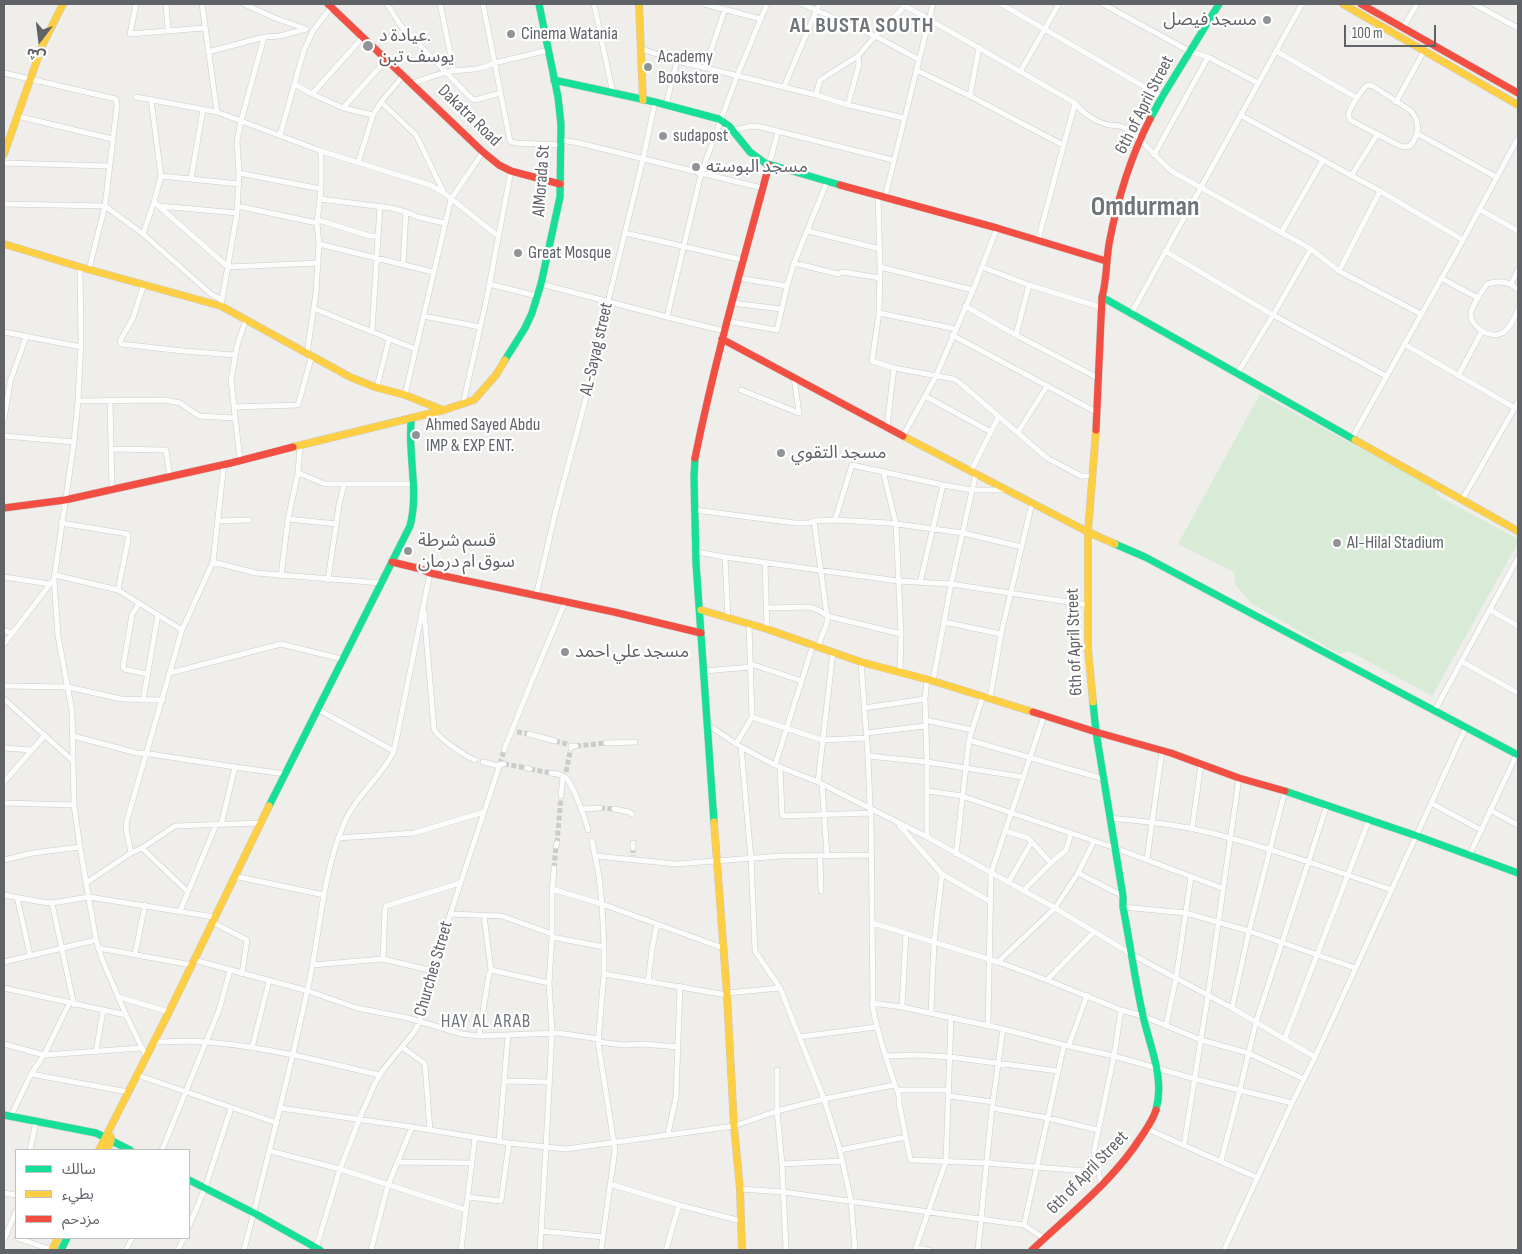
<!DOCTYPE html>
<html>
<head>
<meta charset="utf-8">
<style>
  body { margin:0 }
  #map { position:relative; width:1522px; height:1254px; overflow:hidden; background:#efeeea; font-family:"Sofia Sans Condensed","Noto Sans Arabic",sans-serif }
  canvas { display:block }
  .frame { position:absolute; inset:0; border:5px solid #5f6368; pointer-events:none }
  .legend { position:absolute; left:15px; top:1149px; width:175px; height:90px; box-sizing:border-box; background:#fff; border:1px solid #bfc1c3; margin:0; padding:6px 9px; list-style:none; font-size:15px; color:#5f6368 }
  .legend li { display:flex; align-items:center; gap:10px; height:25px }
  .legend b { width:25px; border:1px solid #bfc1c3 }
  .north { position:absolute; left:15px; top:15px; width:50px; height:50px; -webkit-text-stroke:4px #fff; paint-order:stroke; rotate:195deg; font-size:14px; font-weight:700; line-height:20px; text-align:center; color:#5f6368 }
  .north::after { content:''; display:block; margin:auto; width:18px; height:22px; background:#5f6368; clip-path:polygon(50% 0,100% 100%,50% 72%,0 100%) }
  .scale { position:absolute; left:1344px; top:25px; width:92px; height:22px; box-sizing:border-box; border:2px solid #5f6368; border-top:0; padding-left:6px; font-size:15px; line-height:18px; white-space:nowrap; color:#5f6368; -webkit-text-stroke:4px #fff; paint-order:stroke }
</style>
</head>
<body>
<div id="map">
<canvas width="1522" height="1254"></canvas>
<div class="frame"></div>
<ul class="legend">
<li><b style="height:6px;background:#16e098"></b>سالك</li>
<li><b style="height:6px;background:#ffcf43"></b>بطيء</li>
<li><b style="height:6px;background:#f24e42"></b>مزدحم</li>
</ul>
<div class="north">ش</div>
<div class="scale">100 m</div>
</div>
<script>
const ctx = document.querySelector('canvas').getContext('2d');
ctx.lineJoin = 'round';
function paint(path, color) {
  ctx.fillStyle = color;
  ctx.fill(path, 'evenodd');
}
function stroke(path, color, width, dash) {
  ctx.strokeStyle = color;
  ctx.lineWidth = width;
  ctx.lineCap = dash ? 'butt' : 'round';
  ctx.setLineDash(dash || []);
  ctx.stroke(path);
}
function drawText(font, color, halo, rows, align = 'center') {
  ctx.font = font + ' "Sofia Sans Condensed","Noto Sans Arabic",sans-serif';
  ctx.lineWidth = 4.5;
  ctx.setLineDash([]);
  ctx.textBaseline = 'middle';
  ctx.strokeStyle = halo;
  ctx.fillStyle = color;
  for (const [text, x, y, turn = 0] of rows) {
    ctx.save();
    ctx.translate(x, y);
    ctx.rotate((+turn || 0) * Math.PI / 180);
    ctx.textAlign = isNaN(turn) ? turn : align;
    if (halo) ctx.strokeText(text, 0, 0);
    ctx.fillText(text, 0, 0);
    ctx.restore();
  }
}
paint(new Path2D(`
  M1260 394 1434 488 1438 496 1518 539V543L1432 696 1349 651 1339 654 1251 603 1235 584 1234 572 1178 544Z`), '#d8ebd6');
stroke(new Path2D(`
  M517 732 529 734
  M555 741 567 744
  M576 746 606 743
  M500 764 504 750
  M504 764 527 768
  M530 769 551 773
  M566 772 571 748
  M600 808 614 809
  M557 843 561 796
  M633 848V856
  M554 868 556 846`), '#cbcbca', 5, [5, 2.5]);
const street = new Path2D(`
  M136 4 130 34 204 28
  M166 4 168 30
  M202 4 217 112
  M244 4 275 18 306 29
  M387 4 401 26 472 99 475 100 501 93
  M440 4 454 71
  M483 4 510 141 515 143 561 145
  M594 4 613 94
  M704 4 761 19
  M802 4 875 36 918 59
  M902 4 1075 103C1082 113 1097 123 1110 125 1115 126 1120 125 1125 128 1144 140 1156 159 1173 172L1311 249 1339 271 1421 314
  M1001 4 1162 97
  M1103 4 1189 51 1208 57 1258 83
  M1474 4 1518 28
  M1403 28 1417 4
  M642 49 677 61 816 95 848 105 904 118
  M1276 51 1357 98
  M208 52 264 37 280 36 306 29
  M705 68 725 9
  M916 70 970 96 1063 145
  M1020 72 1059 4
  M4 73 116 99 117 105 105 206 89 269
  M412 83C425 79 438 74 451 71 466 69 480 71 494 63L549 50
  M294 84 312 94 343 108 373 115 381 102 403 76
  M1368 85 1373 86 1411 111C1421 123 1419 135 1410 146L1405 147 1400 146 1350 120C1349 116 1348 116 1349 112 1352 105 1362 88 1368 85Z
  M784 87 819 4
  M312 94 363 37
  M816 95 820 80 858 56 875 36 905 6
  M970 96 979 47
  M136 97 217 112 321 151 430 185 444 193
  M381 102 416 135 444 193 498 236
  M1396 102 1424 51
  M666 105 677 61
  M848 105 859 64 858 56
  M343 108 387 59
  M1240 115 1380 191 1463 240
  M17 116 112 139
  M732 131 751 126 761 127 893 160
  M1418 134 1496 177
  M280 135 304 50 313 31 331 7
  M561 140 579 143 762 188
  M1154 155 1208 57
  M4 163 109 166
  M358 163 373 115
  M769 165 778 131
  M239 173 321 189
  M161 176 239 184
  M1351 176 1377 135
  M191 179 203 109
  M878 195 880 267 879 313 872 361 894 368 954 379 960 383 1047 458 1081 476H1093
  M885 197 933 4
  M320 199 391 208 406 212 418 217 444 223
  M154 202 228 267 318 263
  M4 204 105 206 143 234 211 294 222 300
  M160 206 237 213
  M237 206 317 223
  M1479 209 1518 231
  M318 220 370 236H378
  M808 231 880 249
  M625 233 743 260
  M1281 233 1323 160
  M143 234 154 202 161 176 151 99
  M1038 240 1075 103
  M319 244 433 272
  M1165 251 1273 315 1386 376
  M794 263 838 274 843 272 880 278
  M403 265 406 212
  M880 267 973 290
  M982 267 1029 285 1103 308
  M1339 271 1380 191
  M738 278 787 286
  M1441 278 1478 298
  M144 284 133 318 121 339 120 342 121 344 183 351 235 355
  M489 284 537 296
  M541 284 667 317 724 331
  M1511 284 1518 270
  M1518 290C1509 281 1499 280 1487 284 1481 293 1474 302 1471 312 1468 325 1488 338 1500 334 1509 331 1515 317 1518 309
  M732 303 782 309
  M221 306 237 213 239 173 237 141 241 121 264 37
  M965 306 1016 335 1098 378
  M315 309 415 349
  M879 313 956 329
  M1131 314 1302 4
  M423 316 480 327
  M667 317 701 174 737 76 767 4
  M727 321 777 330 787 286 794 263 827 182
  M4 332 81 347
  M372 332 380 206
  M952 335 1096 412
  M1016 335 1029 285
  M1404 344 1515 408
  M307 353 316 293 319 244 317 223 321 189V151
  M1237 374 1273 315 1311 249
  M1458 376 1482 331
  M377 387 389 339
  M741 390 799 413 794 377
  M405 395 451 199 483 152
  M925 396 991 432
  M110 400 112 490
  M78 401 165 400 180 403 199 416 235 418
  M463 404 487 297 511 171
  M234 407 298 405 312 355
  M4 419 10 382 26 337
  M887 427 894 368
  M1018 432 1047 386
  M4 436 74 442
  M903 436 936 376 973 290 997 228
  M1352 438 1463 240 1518 138
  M111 449 166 450 170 477
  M240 460 231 380 237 346 246 319
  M883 471 896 524 901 634 900 672
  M971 471 999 416
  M298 473 325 484H413
  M1462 500 1518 402
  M695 510 795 523H809L814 521 835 520 889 523 963 533 1022 547
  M288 519 337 524
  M835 520 852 465 943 485 972 490H1005
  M218 521 249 520
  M814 521 827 616V623L818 646
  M61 523 128 534V540L118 590
  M696 552 725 557 898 581 951 584 1088 605
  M725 557 728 618
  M213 562 256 573 381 583
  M765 563 767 629
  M55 575 118 590 182 630
  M281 576 288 519 298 473 300 445
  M4 577 50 584
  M54 579 58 636 72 711 74 805 80 847 96 940 102 959 126 1015 146 1056
  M328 580 339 505 344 485
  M920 583 943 485
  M536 596 555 514 593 372 608 302 643 159 655 102
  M139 603 132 615 123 667 124 669 147 674
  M766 608 810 607 820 611 827 616 901 634
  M424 610 434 729C439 739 465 756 475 760
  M1490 610 1518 626
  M944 622 1001 634
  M4 631 12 633
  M4 644 54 579 74 442 78 401 81 340 80 267
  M1461 661 1518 693
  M861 662 868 756 870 807 871 813 873 1009C879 1039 889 1068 899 1096V1103L910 1158 911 1160 986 1163 1098 1172
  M751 664 802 681
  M704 671 751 667
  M170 673 281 644 342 659
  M933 681 951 584 976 473
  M4 686 68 687 121 699 163 700
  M990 698 1001 634 1032 503
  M4 699 72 760
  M143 700 158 615
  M864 708 925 699
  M317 709 394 751
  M1435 710 1518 558
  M752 717 822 740 867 738
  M925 720 972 730
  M708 725 741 747 775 765 818 782 927 837 1055 908 1131 954 1232 1008 1315 1057
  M866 733 925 726
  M529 734 555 741
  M73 736 137 753 150 754 235 767 285 774
  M969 740 1104 779
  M606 743 635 742
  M736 744 752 717 749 624
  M741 747 751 858 755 951 780 988 824 1099 840 1150 851 1201 855 1250
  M4 748 32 750
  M571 748V746H576
  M504 750 531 683 565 602
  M868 756 927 762 1023 777
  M483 762 499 766
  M775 765 813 645
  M780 767 782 813 783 816 871 813
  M527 768 530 769
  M551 773C556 774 562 774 566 778 573 784 586 821 588 830
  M4 782 45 735
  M818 782 833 652
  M822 784 827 855
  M928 791 962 796 1115 848 1222 888
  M561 796 563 776
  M4 803 74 805
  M1431 803 1481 830
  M581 809 600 808
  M614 809 629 812 632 814
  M1490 810 1518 825
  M1110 818C1138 821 1166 823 1194 829 1261 844 1326 868 1392 890
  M221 825 235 767
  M899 825 942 874 991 902
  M1192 829 1201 764
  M1005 831 1028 838 1051 863
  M927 837V762L925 699 927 679
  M338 838 414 833 484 812
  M592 841 599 876 602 904 604 947V974L598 1042 615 1150 601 1250
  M556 846 557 843
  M142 848 187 891
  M633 848V843
  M131 853 126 828 127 820 182 630 213 562 224 464
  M956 854 969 740 983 696
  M820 855 821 891
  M596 856 676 864 781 856 872 855
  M1469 856 1517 754
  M1147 859 1162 751
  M4 860 33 853 80 847
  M1078 873 1123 896
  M234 876 324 895
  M86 883 131 853 142 848 175 826 261 823
  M1008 883 1031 843
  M552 889 602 904 723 948
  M1023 891 1051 863 1066 850 1071 833
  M4 895 42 902 52 903 89 897 214 917
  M17 897 30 955
  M52 903 74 1005
  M1123 907 1186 913 1249 931 1355 968
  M180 911 216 825
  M450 914 502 916 552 934
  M212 922 247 940 242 974
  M873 923 998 962 1047 980 1121 1010 1143 1016 1201 1040 1248 1053 1304 1079
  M552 937 604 947
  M98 948 192 965
  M135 954 145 905
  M383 959 385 909 386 906 460 883
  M194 960 308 991 357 1008 408 1018 462 1034 479 1036 558 1033 599 1039
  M4 962 96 940
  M998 962 1055 908 1078 873 1094 841
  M312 965 383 959 433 971
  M491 970 549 983
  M604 974 727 995
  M1047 980 1094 932
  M648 982 652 949 657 924
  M4 988 126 1015
  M727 993 780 988
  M119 997 169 1012
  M872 1003 902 1007 1003 1029 1064 1045 1114 1056 1195 1079 1292 1103
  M902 1007 906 933
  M1232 1008 1249 931 1285 791
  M931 1013 934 943 942 874
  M988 1025 991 873 1044 716
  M1166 1026 1176 978 1191 877
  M479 1036 489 974 491 970 484 916
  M799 1037 876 1027
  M1285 1038 1369 820
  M154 1042C171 1042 189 1040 207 1042 266 1047 322 1061 379 1075
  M598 1042 624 1045 642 1044 678 1047
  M4 1044 44 1055 141 1048
  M1069 1045 1087 995
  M402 1047 424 1063 425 1065 430 1130
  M252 1048 269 981
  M96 1052 103 1011
  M885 1056 918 1055 950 1057 1058 1071
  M777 1070V1111L782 1164 786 1250
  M31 1074 128 1092
  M137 1075 277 1123
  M504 1081 549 1082
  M897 1090H949
  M949 1096 993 1102
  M280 1108 412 1127 509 1143 566 1149 734 1126 777 1111 824 1099 894 1085
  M992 1108 1048 1118 1098 1130
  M11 1116 31 1074 44 1055 69 1004
  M1147 1129 1258 1178
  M668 1134 676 1097 680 986
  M499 1142 508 1035
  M1184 1145 1208 995 1239 778
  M30 1150 36 1121
  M162 1150 219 1010 230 971
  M840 1150 906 1137
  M270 1151 340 1169 466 1210
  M1221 1161 1240 1089 1256 1022 1327 805
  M398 1162 472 1163
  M782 1164 842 1161
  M610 1184 679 1205 741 1221
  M1101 1184 1094 1151 1114 1056 1121 1010
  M740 1189 783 1192 1024 1225 1045 1239
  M4 1193 16 1195
  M468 1197 501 1201 509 1143
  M1024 1225 1064 1045
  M189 1226 205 1188 231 1108
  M541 1231 603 1237
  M17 1238 52 1250
  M4 1240 16 1211
  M316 1248 340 1169 359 1120 374 1085 383 1070 414 1032 420 1021 438 951 500 764H504
  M916 1249 929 1250
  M126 1250 132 1238
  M178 1250 184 1238
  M244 1250C266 1165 288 1079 307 992 320 937 321 879 343 826 354 797 381 778 394 751L430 573
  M371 1250 388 1185 412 1127
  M461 1250 475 1138
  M540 1250 546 1147 552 1032 549 983 552 937V894L554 868
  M666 1250 679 1205
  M915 1250 946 1161 951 1017
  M978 1250 992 1108 1003 1029
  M1224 1250 1292 1103 1315 1057 1466 727`);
const fast = new Path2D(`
  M554 80 655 102 719 119 729 126 750 152 765 163 840 185
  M1150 119 1162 97 1219 4
  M1102 297 1355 440
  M505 360 525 328 532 313 541 284 560 197 561 124 558 97 539 4
  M695 458 694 477 696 563 714 822
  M1115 544 1145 557 1518 755
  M1093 702 1096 732 1123 896V907C1130 943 1135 980 1143 1016 1150 1047 1165 1078 1156 1110
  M1285 791 1417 836 1518 873
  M269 806 410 526C417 500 412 473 411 447 410 438 411 428 411 419
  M4 1115 96 1133 130 1150
  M189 1180 254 1213 320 1250
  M61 1250 67 1238`);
const slow = new Path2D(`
  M639 4 643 100
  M1343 4 1518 105
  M4 154 42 46 63 4
  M4 244 80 267 221 306 350 377 375 387 405 395 443 410
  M903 436 1088 532 1115 544
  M1355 440 1518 531
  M293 447 444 410 474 400 496 375 505 360
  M701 610 767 629 861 662 933 681 1033 712
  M1093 702 1088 649V532L1096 430
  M714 822 727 995 734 1126 740 1189 742 1250
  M99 1150 169 1012 269 806
  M107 1150 111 1141V1137
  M52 1250 58 1238`);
const jam = new Path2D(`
  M328 4 483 152 499 165 511 171 560 184
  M1361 4 1518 93
  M840 185 997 228 1106 261
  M722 339 903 436
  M1096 430 1102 297C1107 279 1106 262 1109 244 1117 201 1130 158 1150 119
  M695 458C715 359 743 262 769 165
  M4 508 65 500 231 463 293 447
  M392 562 421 569 430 573 614 612 701 633
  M1033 712 1096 732 1171 753 1239 778 1285 791
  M1032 1250C1070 1214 1113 1181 1141 1137 1147 1128 1153 1120 1156 1110`);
stroke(street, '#cbcccc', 6);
stroke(fast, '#cacacb', 8);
stroke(slow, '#cacacb', 8);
stroke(jam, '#cacacb', 8);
stroke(street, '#fdfcfc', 5);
stroke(fast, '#16e098', 7);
stroke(slow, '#ffcf43', 7);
stroke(jam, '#f24e42', 7);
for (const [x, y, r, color] of [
  [1267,20,5,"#919496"],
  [511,34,5,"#919496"],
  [368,46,6,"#919496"],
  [648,67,5,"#919496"],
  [663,136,5,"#919496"],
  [696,167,5,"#919496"],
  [518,253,5,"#919496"],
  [416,435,5,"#919496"],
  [781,453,5,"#919496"],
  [1337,543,5,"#919496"],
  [408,551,5,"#919496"],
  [565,652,5,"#919496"]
]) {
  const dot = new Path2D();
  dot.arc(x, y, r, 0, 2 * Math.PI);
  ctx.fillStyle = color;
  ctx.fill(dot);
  stroke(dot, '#fff', 2);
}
drawText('18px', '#5f6368', '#fff', [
  ["مسجد فيصل",1257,20,"right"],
  ["Cinema Watania",521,34],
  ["عيادة د.",379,36],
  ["يوسف تبن",379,57],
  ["Academy",658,57],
  ["Bookstore",658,78],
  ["sudapost",673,136],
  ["مسجد البوسته",706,167],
  ["Great Mosque",528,253],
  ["Ahmed Sayed Abdu",426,425],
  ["IMP & EXP ENT.",426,446],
  ["مسجد التقوي",791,453],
  ["قسم شرطة",418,541],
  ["سوق ام درمان",418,562],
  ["Al-Hilal Stadium",1347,543],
  ["مسجد علي احمد",575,652]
], 'left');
drawText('18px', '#5f6368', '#fff', [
  ["6th of April Street",1145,105,-63],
  ["Dakatra Road",469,116,44],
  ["AlMorada St",542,181,-86],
  ["AL-Sayag street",597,349,-77],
  ["6th of April Street",1075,642,-92],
  ["Churches Street",434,969,-74],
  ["6th of April Street",1088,1173,-46]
]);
ctx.letterSpacing = '1px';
drawText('19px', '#70757a', '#fff', [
  ["HAY AL ARAB",486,1022]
]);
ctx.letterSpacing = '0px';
ctx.letterSpacing = '1px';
drawText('bold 22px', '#70757a', '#fff', [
  ["AL BUSTA SOUTH",862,26]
]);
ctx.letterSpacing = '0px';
drawText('bold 28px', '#70757a', '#fff', [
  ["Omdurman",1145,208]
]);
</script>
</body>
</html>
